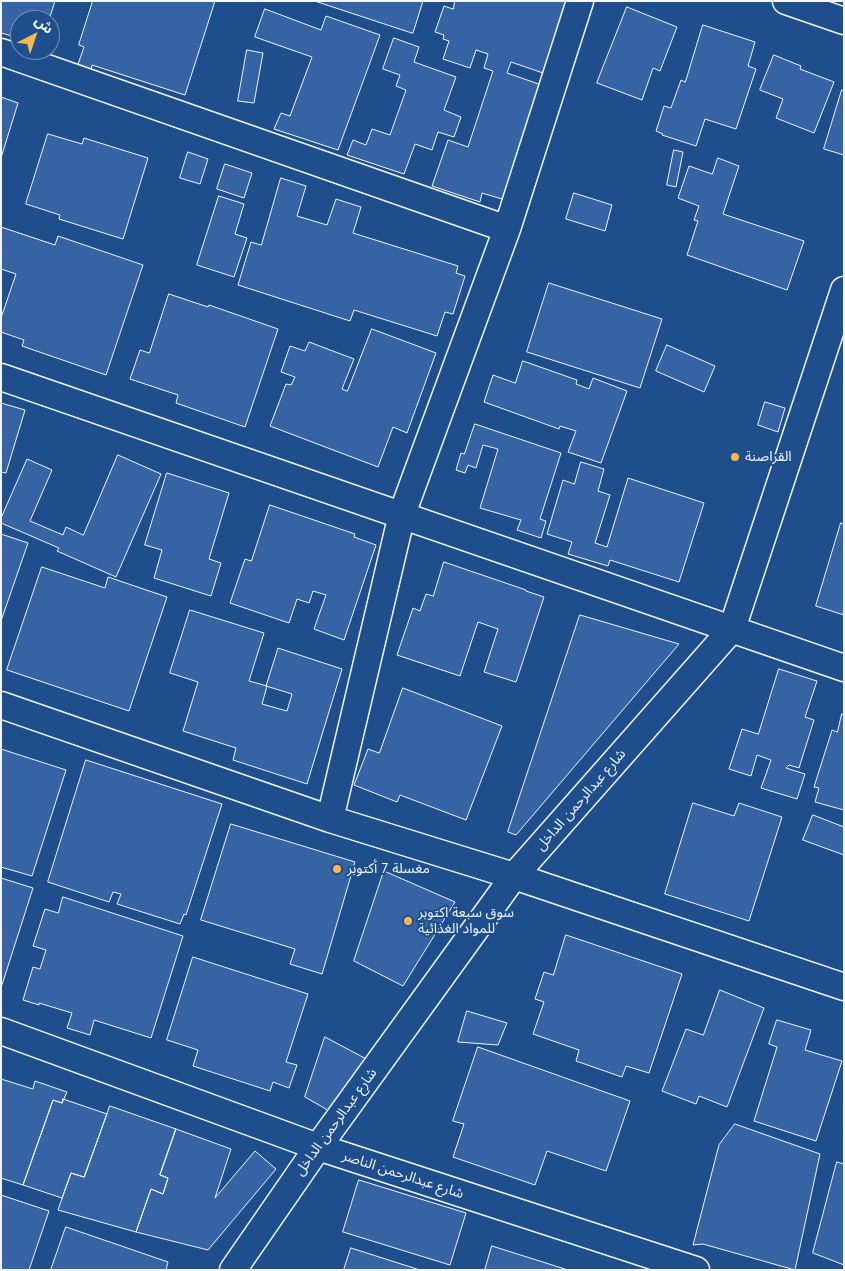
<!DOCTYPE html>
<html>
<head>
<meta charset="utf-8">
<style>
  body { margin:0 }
  #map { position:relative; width:845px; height:1271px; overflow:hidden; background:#1f4e8c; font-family:"PT Sans","Noto Sans Arabic",sans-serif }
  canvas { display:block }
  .frame { position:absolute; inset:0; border:2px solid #f2f6ff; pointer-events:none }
  .north { position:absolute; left:10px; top:10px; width:50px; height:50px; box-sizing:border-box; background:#1f4e8c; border:1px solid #7391ba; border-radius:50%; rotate:41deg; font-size:14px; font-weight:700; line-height:20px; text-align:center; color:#f2f6ff }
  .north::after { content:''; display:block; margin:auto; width:18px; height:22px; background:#ffb74d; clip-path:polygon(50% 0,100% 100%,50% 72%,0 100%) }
</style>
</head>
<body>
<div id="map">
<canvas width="845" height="1271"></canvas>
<div class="frame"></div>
<div class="north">ش</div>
</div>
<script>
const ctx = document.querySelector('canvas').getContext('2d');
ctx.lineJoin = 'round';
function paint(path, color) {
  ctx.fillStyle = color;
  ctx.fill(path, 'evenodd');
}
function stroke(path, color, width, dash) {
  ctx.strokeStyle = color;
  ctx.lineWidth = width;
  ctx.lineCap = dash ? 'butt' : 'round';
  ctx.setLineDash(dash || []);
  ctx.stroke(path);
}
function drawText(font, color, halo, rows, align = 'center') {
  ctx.font = font + ' "PT Sans","Noto Sans Arabic",sans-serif';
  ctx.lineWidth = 4;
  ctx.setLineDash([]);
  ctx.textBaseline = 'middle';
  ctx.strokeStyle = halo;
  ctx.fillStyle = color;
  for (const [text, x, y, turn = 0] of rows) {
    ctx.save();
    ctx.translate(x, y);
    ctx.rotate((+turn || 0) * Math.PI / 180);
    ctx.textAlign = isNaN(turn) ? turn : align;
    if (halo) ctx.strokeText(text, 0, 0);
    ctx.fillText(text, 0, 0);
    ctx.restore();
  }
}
const building = new Path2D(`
  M1 1H55L49 20H20V38L1 33Z
  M93 1H215L185 95 92 65 91 71 77 67 84 47 79 45Z
  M315 1H423L413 33Z
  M455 1H567L543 73 511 62 507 73 550 88 512 202 482 193 480 202 432 186 448 140 468 147 493 71 484 68 488 54 476 50 470 68 443 59 449 41 443 39 444 35 435 32 444 6 453 9Z
  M627 7 677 27 660 71 653 68 642 100 597 83Z
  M265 9 321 30 326 16 380 35 338 150 274 129 281 113 290 116 312 57 255 37Z
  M703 25 755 42 748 66 756 69 736 129 705 119 696 146 662 135 663 134 656 131 664 106 671 108 681 80 685 82Z
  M394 38 419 47 414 62 456 77 444 110 461 117 454 137 438 132 432 150 415 144 404 174 347 155 353 140 366 145 372 129 390 135 406 90 396 86 400 75 383 69Z
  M247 50 263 53 254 103 238 101Z
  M774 55 801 66 800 69 834 82 814 133 776 118 783 99 760 90Z
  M842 90 844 91V155L824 149Z
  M1 97 18 103 1 158Z
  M48 134 82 144 84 138 148 158 123 239 59 219 60 215 26 204Z
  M674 150 683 152 676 187 667 185Z
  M188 152 208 159 200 184 180 178Z
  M718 158 739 166 723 214 804 241 787 290 687 255 698 221 694 220 699 206 678 198 689 166 712 174Z
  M225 164 252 173 244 198 217 189Z
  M281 178 306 186 297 216 327 225 336 199 361 207 353 233 458 266 456 273 465 276 453 314 445 312 437 336 354 310 350 321 238 285 251 242 261 245Z
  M574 193 612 205 605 231 566 219Z
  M219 196 244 204 235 234 247 238 234 277 197 265Z
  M1 227 55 245 58 236 143 265 106 375 22 346 24 340 1 332V318L16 274 1 269Z
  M549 283 662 319 640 388 527 352Z
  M169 294 208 307 209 305 278 329 245 427 176 403 178 395 130 379 140 350 149 353Z
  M372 329 436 353 407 433 393 427 378 467 270 426 286 384 291 385 295 377 281 372 290 346 305 351 309 342 354 359 342 389 347 391Z
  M667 345 715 366 704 392 656 371Z
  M523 361 577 380 576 384 589 389 593 378 627 391 601 463 568 452 576 431 560 426 559 429 484 402 493 375 515 383Z
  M765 402 785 408 778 432 758 425Z
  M1 403 25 410 6 473 1 472Z
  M475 424 561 453 540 519 546 521 541 538 517 530 521 520 480 508 498 449 483 445 476 468 468 465 465 473 456 470 461 453 464 454Z
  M118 455 161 474 116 577 57 551 59 548 1 523V518L27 459 52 470 30 521 63 535 66 527 83 535Z
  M581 462 604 469 598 491 610 495 595 543 607 547 628 478 704 503 679 582 610 560 608 566 568 554 572 542 547 534 563 480 574 484Z
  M167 473 229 493 209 559 221 563 211 596 154 578 162 550 145 545Z
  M270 505 355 534 354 537 376 545 344 640 314 629 326 595 313 591 309 603 297 599 289 623 230 603 245 559 251 561Z
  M841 523 844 524V615L816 606Z
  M1 534 28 543 1 621Z
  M444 562 526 590V591L544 597 516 682 484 672 498 629 478 622 460 676 397 655 413 608 420 611 426 594 433 596Z
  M42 567 105 588 108 577 167 597 129 711 7 670Z
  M190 610 264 633 249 681 267 686 262 704 287 711 292 694 266 686 278 648 342 669 307 784 233 760 236 748 183 731 198 682 170 673Z
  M580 615 679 644 516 835 508 832Z
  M779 669 817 681 805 717 814 720 799 768 789 765 786 768 805 774 797 799 761 788 771 760 757 755 751 776 729 769 742 729 758 734Z
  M403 688 502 726 466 820 400 795 397 802 354 785 368 749 379 753Z
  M842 714 844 715V810L815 802 819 788 814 787 832 730 837 732Z
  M1 749 66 770 32 876 1 867Z
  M86 760 222 804 186 915 184 914 180 924 117 904 121 894 113 892 109 902 48 882Z
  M693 803 734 816 739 803 782 817 749 921 665 894Z
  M813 815 844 827V855L803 840Z
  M231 824 355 862 322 974 290 964 295 949 201 920Z
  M384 871 455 902 403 986 354 961Z
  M1 878 33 888 1 988Z
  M63 897 183 936 151 1038 94 1020 90 1035 67 1028 72 1013 39 1003V1005L23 1000 33 967 40 969 46 950 33 946 45 909 58 913Z
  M566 935 682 974 649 1073 626 1066 622 1077 576 1061 579 1050 533 1034 544 1002 535 999 544 972 553 975Z
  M193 957 308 994 286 1062 297 1065 289 1088 273 1082 270 1091 193 1066 198 1050 167 1040Z
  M720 990 764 1008 727 1107 699 1096 696 1104 662 1091 686 1029 703 1035Z
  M467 1011 507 1023 498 1045 458 1042Z
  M777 1020 811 1030 805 1050 842 1061 816 1141 754 1121 777 1047 769 1044Z
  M325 1037 372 1062 338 1116 305 1097Z
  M478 1047 630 1101 606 1171 547 1151 535 1185 453 1157 464 1124 453 1121Z
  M1 1079 33 1089 35 1081 67 1092 62 1103 53 1100 23 1185 1 1178Z
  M63 1099 107 1114 84 1177 71 1173 62 1198 23 1185 53 1100 62 1103Z
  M110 1106 176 1129 160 1175 168 1178 163 1194 151 1189 136 1232 58 1210 71 1173 84 1177Z
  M735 1124 820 1154 795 1270 703 1244 693 1245 719 1145Z
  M176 1129 231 1149 215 1198 255 1151 276 1169 208 1250 136 1232 151 1189 163 1194 168 1178 160 1175Z
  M837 1162 844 1164V1265L813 1253Z
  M359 1180 466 1213 450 1265 343 1232Z
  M1 1195 49 1211 29 1270H1Z
  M66 1227 168 1262 166 1270H51Z
  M492 1246 568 1270H485Z
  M351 1248 420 1270H344Z`);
paint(building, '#3563a3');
stroke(building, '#f2f6ff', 1);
const street = new Path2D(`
  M786 1 844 21
  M1 52 507 229
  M1 377 844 668
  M1 705 330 819 514 876 844 987
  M330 819 402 514 507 229 580 1
  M1 1031 318 1147 696 1270
  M233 1270 318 1147 514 876 732 629 844 290`);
stroke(street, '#f2f6ff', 29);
stroke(street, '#1f4e8c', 26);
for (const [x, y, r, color] of [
  [735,457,5,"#ffb74d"],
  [337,869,5,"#ffb74d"],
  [408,921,5,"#ffb74d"]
]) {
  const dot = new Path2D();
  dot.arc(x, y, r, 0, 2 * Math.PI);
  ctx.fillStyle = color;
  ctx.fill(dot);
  stroke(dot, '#1f4e8c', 2);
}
drawText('14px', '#f2f6ff', '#1f4e8c', [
  ["القراصنة",745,457],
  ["مغسلة 7 أكتوبر",347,869],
  ["سوق سبعة اكتوبر",418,913],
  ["للمواد الغذائية",418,929]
], 'left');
drawText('14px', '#f2f6ff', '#1f4e8c', [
  ["شارع عبدالرحمن الداخل",581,800,-49],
  ["شارع عبدالرحمن الداخل",336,1122,-54],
  ["شارع عبدالرحمن الناصر",403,1175,18]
]);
</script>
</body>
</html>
